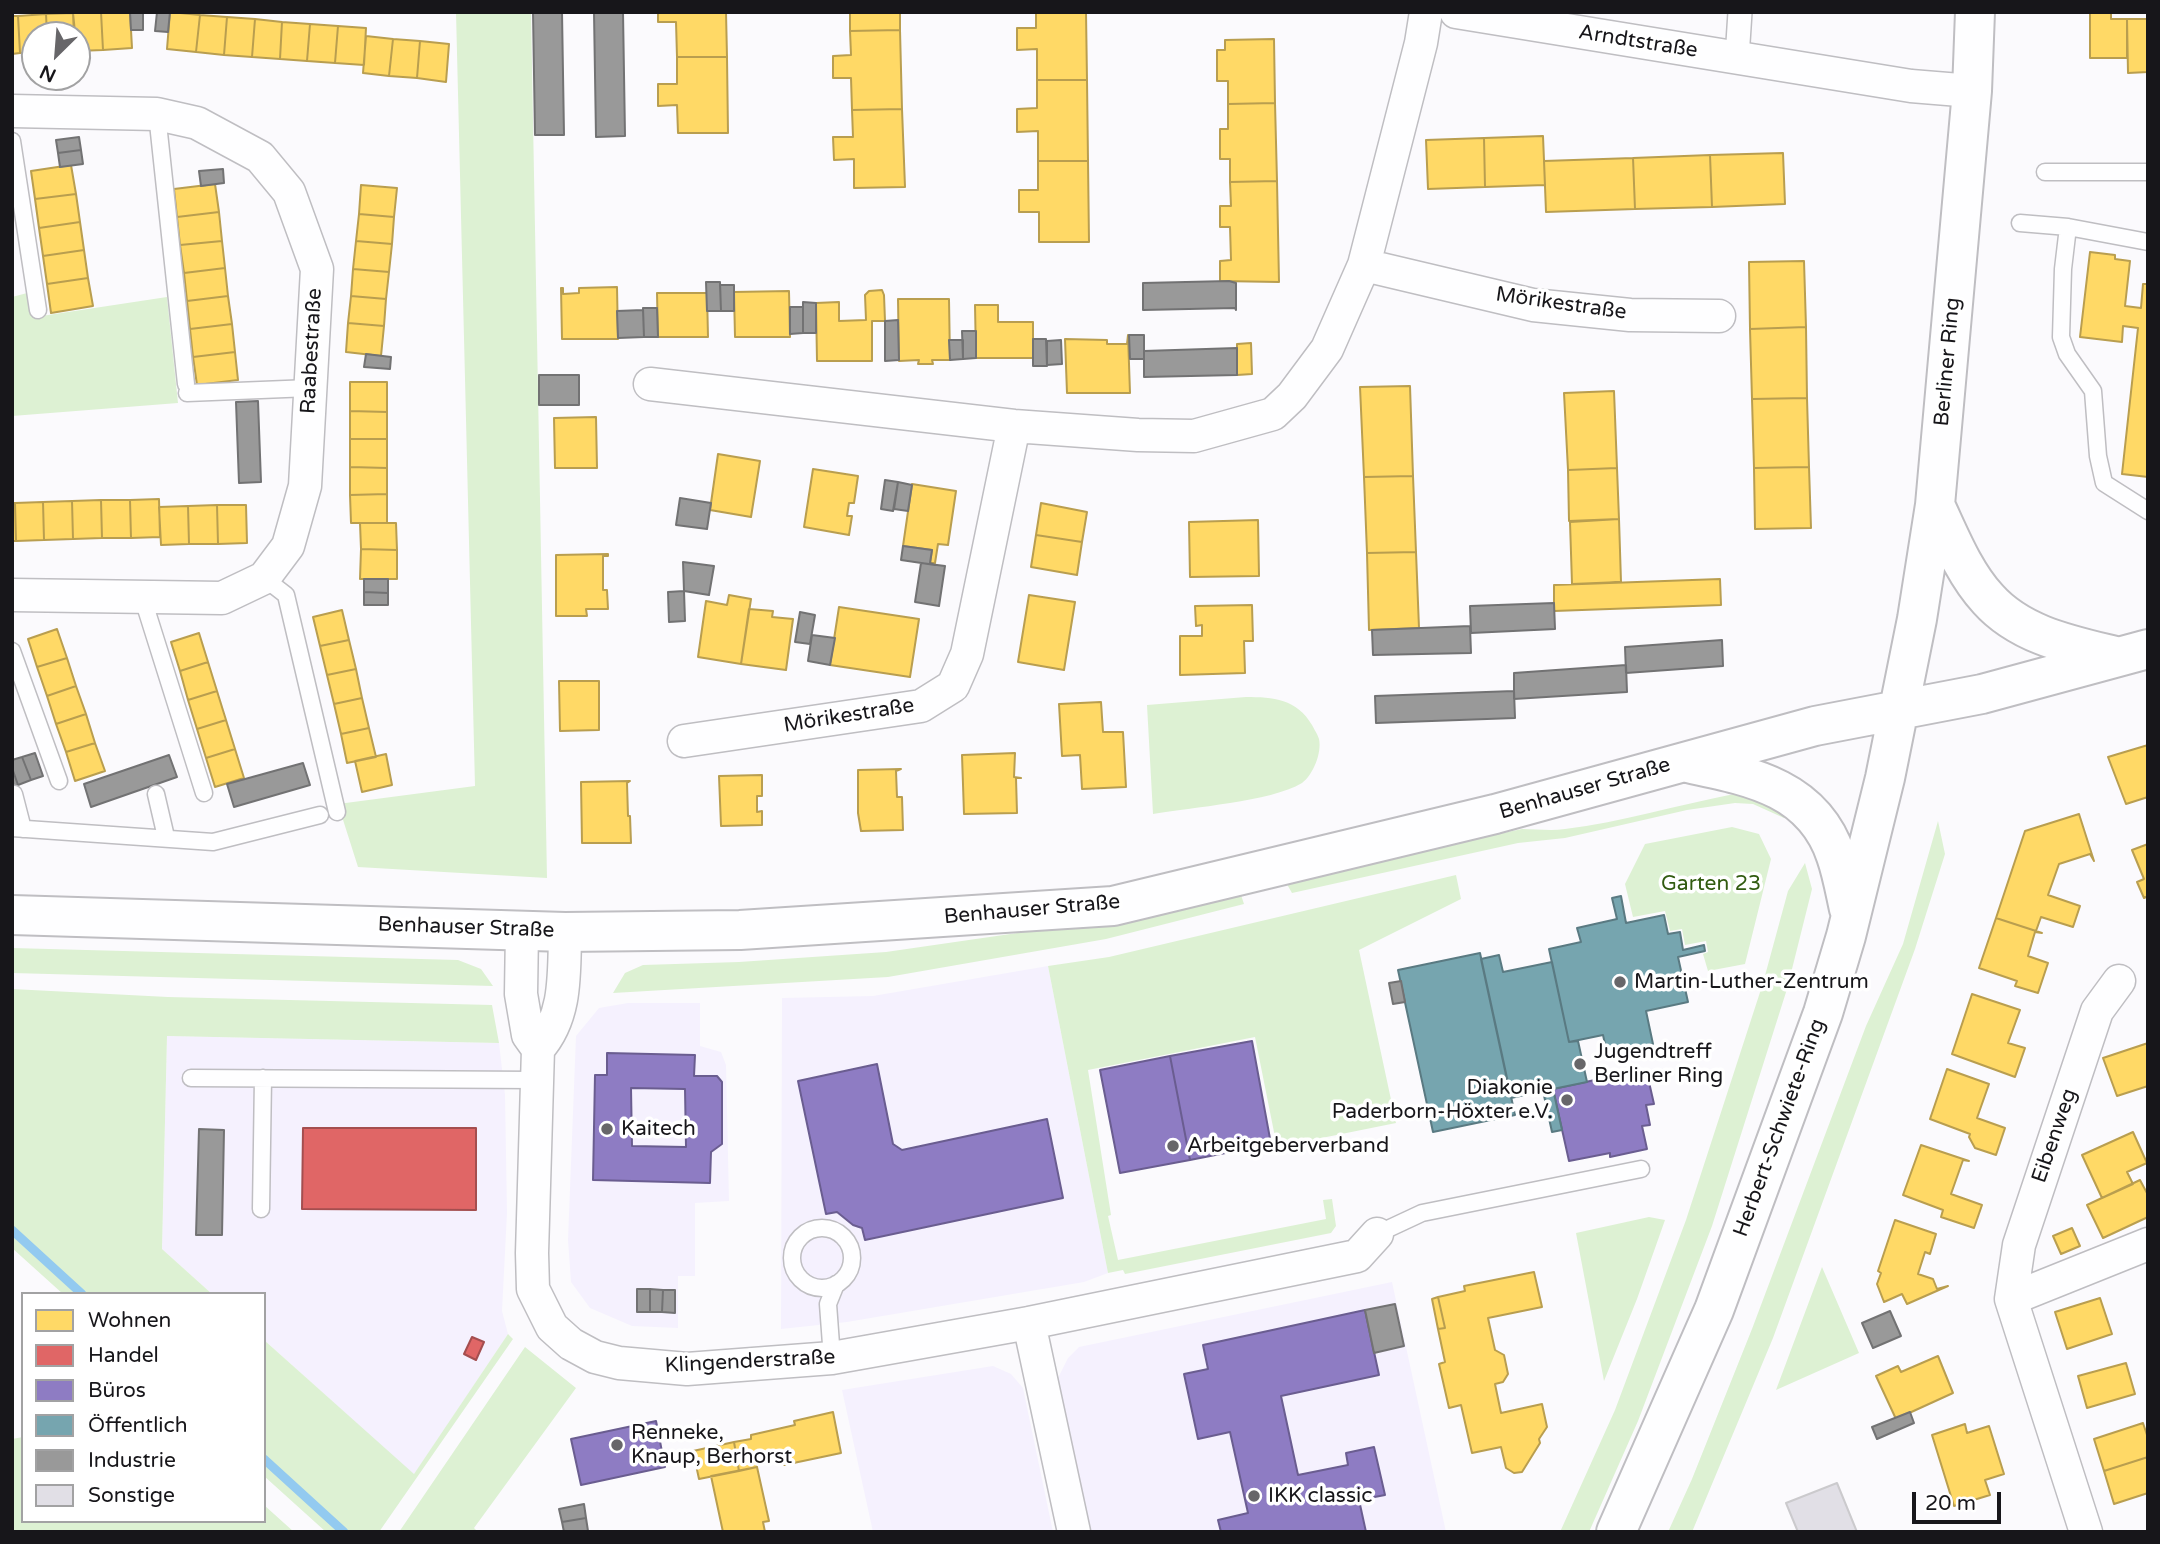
<!DOCTYPE html>
<html>
<head>
<meta charset="utf-8">
<style>
  body { margin:0 }
  #map { position:relative; width:2160px; height:1544px; overflow:hidden; background:#fbfafd; font-family:"Varela Round",sans-serif }
  canvas { display:block }
  .frame { position:absolute; inset:0; border:14px solid #17161a; pointer-events:none }
  .legend { position:absolute; left:21px; top:1292px; width:245px; height:231px; box-sizing:border-box; background:#fff; border:2px solid #a2a2a3; margin:0; padding:9px 12px; list-style:none; font-size:21px; color:#17161a }
  .legend li { display:flex; align-items:center; gap:14px; height:35px }
  .legend b { width:35px; border:2px solid #a2a2a3 }
  .north { position:absolute; left:21px; top:21px; width:70px; height:70px; box-sizing:border-box; background:#fff; border:2px solid #a2a2a3; border-radius:50%; rotate:205deg; font-size:19px; font-weight:700; line-height:28px; text-align:center; color:#17161a }
  .north::after { content:''; display:block; margin:auto; width:24px; height:32px; background:#676669; clip-path:polygon(50% 0,100% 100%,50% 72%,0 100%) }
  .scale { position:absolute; left:1912px; top:1492px; width:89px; height:32px; box-sizing:border-box; border:4px solid #17161a; border-top:0; padding-left:9px; font-size:21px; line-height:24px; white-space:nowrap; color:#17161a; -webkit-text-stroke:5px #fff; paint-order:stroke }
</style>
</head>
<body>
<div id="map">
<canvas width="2160" height="1544"></canvas>
<div class="frame"></div>
<ul class="legend">
<li><b style="height:19px;background:#ffd966"></b>Wohnen</li>
<li><b style="height:19px;background:#e06666"></b>Handel</li>
<li><b style="height:19px;background:#8e7cc3"></b>Büros</li>
<li><b style="height:19px;background:#76a5af"></b>Öffentlich</li>
<li><b style="height:19px;background:#999"></b>Industrie</li>
<li><b style="height:19px;background:#e1dfe6"></b>Sonstige</li>
</ul>
<div class="north">N</div>
<div class="scale">20 m</div>
</div>
<script>
const ctx = document.querySelector('canvas').getContext('2d');
ctx.lineJoin = 'round';
function paint(path, color) {
  ctx.fillStyle = color;
  ctx.fill(path, 'evenodd');
}
function stroke(path, color, width, dash) {
  ctx.strokeStyle = color;
  ctx.lineWidth = width;
  ctx.lineCap = dash ? 'butt' : 'round';
  ctx.setLineDash(dash || []);
  ctx.stroke(path);
}
function drawText(font, color, halo, rows, align = 'center') {
  ctx.font = font + ' "Varela Round",sans-serif';
  ctx.lineWidth = 7;
  ctx.setLineDash([]);
  ctx.textBaseline = 'middle';
  ctx.strokeStyle = halo;
  ctx.fillStyle = color;
  for (const [text, x, y, turn = 0] of rows) {
    ctx.save();
    ctx.translate(x, y);
    ctx.rotate((+turn || 0) * Math.PI / 180);
    ctx.textAlign = isNaN(turn) ? turn : align;
    if (halo) ctx.strokeText(text, 0, 0);
    ctx.fillText(text, 0, 0);
    ctx.restore();
  }
}
paint(new Path2D(`
  M1048 966 1108 1273 1084 1282 847 1322 781 1329 782 998 873 996Z
  M628 1003H700V1046L721 1052 726 1065 729 1201 695 1203V1276H678V1328L632 1326 590 1308 571 1282 568 1240 576 1036 599 1008Z
  M167 1036 499 1043 505 1095 507 1213 502 1311 508 1334 414 1475 264 1340V1294H212L162 1249Z
  M1392 1282 1446 1532H1090L1056 1382 1068 1358 1079 1347Z
  M993 1366 1011 1374 1023 1388 1053 1532H873L842 1390Z`), '#f5f1fe');
paint(new Path2D(`
  M456 12H531L547 878 358 867 338 804 475 786Z
  M31 292 35 317 167 297 178 403 12 416V297Z
  M1246 697C1273 697 1297 699 1312 725 1314 729 1318 735 1319 739 1322 753 1313 775 1302 783 1270 802 1192 807 1153 814L1147 705Z
  M1734 794 1754 797 1790 813 1784 818 1753 804 1735 803 1687 810 1565 838 1518 843 1292 893 1284 879 1522 829C1536 829 1551 831 1565 829 1622 822 1677 805 1734 794Z
  M1938 821 1945 854 1915 949 1773 1338 1692 1532H1668L1692 1479 1752 1329 1866 1026 1903 944Z
  M1732 827 1759 834 1771 859 1745 964 1708 971 1703 954 1708 952 1706 941 1685 945 1682 929 1670 931 1665 911 1633 917 1625 884 1645 844Z
  M1805 863 1812 889 1787 989 1712 1226 1638 1421 1589 1532H1560L1615 1410 1686 1220 1763 983 1788 891Z
  M1456 875 1461 899 1359 950 1396 1123 1277 1147 1255 1037 1088 1070 1111 1215 1108 1216 1118 1260 1326 1219 1323 1200 1332 1199 1336 1226 1331 1233 1125 1274 1123 1270 1108 1273 1048 966 1109 957Z
  M1239 889 1244 904 1106 939 888 977 613 993 625 973 643 965 739 962 886 952 1107 920Z
  M12 948 458 960 481 969 493 986 12 973Z
  M12 989 168 997 492 1005 499 1043 167 1036 162 1249 212 1294H63L12 1248Z
  M1649 1217 1665 1220 1637 1299 1604 1381 1576 1233Z
  M1822 1267 1859 1353 1776 1390Z
  M508 1334 513 1339 379 1532H326L264 1476V1340L414 1474Z
  M525 1347 576 1388 474 1528 478 1532H399Z
  M23 1437V1521H264V1505L294 1532H12V1439Z`), '#ddf1d3');
const homes = new Path2D(`
  M101 12H130L132 48 103 50Z
  M101 12 103 50 77 51 73 13Z
  M170 12 200 15 196 52 167 49Z
  M658 12H726L727 57H677L676 22H658Z
  M850 12H900V30L850 31Z
  M1036 12H1086L1087 80H1037V49L1017 50V28H1036Z
  M2090 12H2111V19H2127V58H2090Z
  M73 13 74 35H47L46 14Z
  M46 14 47 35H35V53H20L18 16Z
  M200 15 227 17 224 55 196 52Z
  M12 16H18L20 53 12 54Z
  M227 17 255 19 252 57 224 55Z
  M255 19 282 22 280 59 252 57Z
  M2127 19H2148V72L2128 73Z
  M282 22 310 24 307 61 280 59Z
  M310 24 338 26 335 63 307 61Z
  M338 26 366 28 364 65 335 63Z
  M900 30 902 109 852 110 851 78H833V56L851 55 850 31Z
  M366 36 393 39 389 76 363 73Z
  M393 39 420 41 417 78 389 76Z
  M1274 39 1275 103 1228 104V81H1217V50H1225V40Z
  M420 41 449 44 446 82 417 78Z
  M677 57H727L728 133H678L677 105 658 106V84H677Z
  M1037 80H1087L1088 161H1038V131L1017 132V109L1037 108Z
  M1275 103 1277 181 1230 182V159H1220V129H1228V104Z
  M902 109 905 187 854 188V159L834 160 833 137H853L852 110Z
  M1543 136 1545 185 1485 187 1484 138Z
  M1484 138 1485 187 1428 189 1426 140Z
  M1783 153 1785 204 1712 207 1710 155Z
  M1710 155 1712 207 1635 209 1633 158Z
  M1633 158 1635 209 1546 212 1544 161Z
  M1038 161H1088L1089 242H1039V212H1019V190H1038Z
  M71 165 76 194 35 199 31 171Z
  M1277 181 1279 282 1220 281V261L1231 260 1230 227H1220V206H1231L1230 182Z
  M215 184 219 212 177 217 174 189Z
  M361 185 397 188 394 217 359 214Z
  M76 194 80 222 39 228 35 199Z
  M219 212 222 241 180 245 177 217Z
  M359 214 394 217 392 244 356 241Z
  M80 222 84 250 43 256 39 228Z
  M222 241 225 268 184 273 180 245Z
  M356 241 392 244 389 272 353 269Z
  M84 250 88 278 47 284 43 256Z
  M2090 252 2115 255V259L2130 261 2125 306 2141 308 2143 284H2148V477L2122 474 2138 328 2123 326 2122 342 2080 337Z
  M1804 261 1806 327 1750 329 1749 262Z
  M225 268 228 296 187 301 184 273Z
  M353 269 389 272 386 299 351 296Z
  M88 278 93 306 51 313 47 284Z
  M617 287 618 339H562L561 288H563V294L579 293V288Z
  M882 290 884 295 885 321H872V361H817L816 303 839 302V321L866 320 865 295 869 291Z
  M789 291 790 337H735L734 292Z
  M657 293H707L708 337H658Z
  M228 296 232 324 190 329 187 301Z
  M351 296 386 299 384 326 348 323Z
  M898 299H949L950 360H932L933 364H918L919 360 899 361Z
  M975 305H998V322H1033V358H976Z
  M348 323 384 326 381 356 346 352Z
  M232 324 235 352 193 357 190 329Z
  M1806 327 1807 398 1752 399 1750 329Z
  M1128 335 1130 393H1067L1065 339 1107 340V344H1127Z
  M1251 343 1252 374 1237 375V344Z
  M235 352 238 380 197 385 193 357Z
  M350 382H387V412L350 411Z
  M1410 386 1413 476 1364 477 1360 387Z
  M1614 391 1617 468 1568 470 1564 393Z
  M1807 398 1809 467 1754 468 1752 399Z
  M350 411 387 412V439H350Z
  M596 417 597 468H555L554 418Z
  M350 439H387V468L350 467Z
  M718 454 760 461 751 517 710 510Z
  M350 467 387 468V494L350 495Z
  M1809 467 1811 528 1755 529 1754 468Z
  M1617 468 1619 519 1569 521 1568 470Z
  M813 469 858 476 854 503H849L847 516H852L849 535 804 527Z
  M1413 476 1416 552 1367 553 1364 477Z
  M912 484 956 491 948 545 938 544 935 563H930L932 550 903 546Z
  M387 494V523H351L350 495Z
  M159 499 160 537 131 538 130 500Z
  M101 500 102 538 73 539 72 501Z
  M101 500H130L131 538H102Z
  M72 501 73 539 44 540 43 502Z
  M43 502 44 540 16 541 15 503Z
  M12 503H15L16 541H12Z
  M1041 503 1087 512 1082 542 1036 535Z
  M217 505H246L247 543 218 544Z
  M217 505 218 544H189L188 506Z
  M188 506 189 544 161 545 159 507Z
  M1619 519 1621 582 1572 584 1570 522Z
  M1258 520 1259 576 1190 577 1189 522Z
  M360 523H396L397 550 361 549Z
  M1036 535 1082 542 1077 575 1031 567Z
  M361 549 397 550V579H360Z
  M1416 552 1419 628 1369 630 1367 553Z
  M608 554V556H603V590H607L608 609H586L587 616H556V555Z
  M1720 579 1721 605 1554 611V585Z
  M729 595 751 599 741 664 698 657 706 601 727 605Z
  M1029 595 1075 602 1064 670 1018 662Z
  M1252 605 1253 641H1244L1245 673 1180 675V636H1202V625L1196 626 1195 606Z
  M839 607 919 619 910 677 830 665Z
  M749 609 773 611 772 617 793 619 786 670 741 664Z
  M342 610 349 640 320 646 313 617Z
  M57 629 67 658 37 667 28 639Z
  M199 633 208 662 180 671 171 642Z
  M349 640 356 669 327 675 320 646Z
  M67 658 76 686 47 696 37 667Z
  M208 662 217 691 188 700 180 671Z
  M356 669 362 698 334 704 327 675Z
  M559 681H599V730L560 731Z
  M76 686 86 714 56 724 47 696Z
  M217 691 226 720 197 729 188 700Z
  M362 698 369 728 341 734 334 704Z
  M1101 702 1103 732H1123L1126 787 1082 789 1080 755 1062 756 1059 704Z
  M86 714 95 743 66 752 56 724Z
  M226 720 235 749 206 758 197 729Z
  M369 728 376 757 347 763 341 734Z
  M95 743 105 771 75 781 66 752Z
  M2148 745V797L2126 804 2108 757Z
  M235 749 244 778 215 787 206 758Z
  M1015 753 1014 777 1021 778H1016L1017 813 964 814 962 755Z
  M386 754 392 785 362 792 355 761Z
  M901 769 896 771 897 797H902L903 830 861 831 858 813V770Z
  M762 775V796H757V812L762 811V825L721 826 719 776Z
  M630 781 627 783 628 816H630L631 843H582L581 782Z
  M2079 814 2094 861 2090 854 2059 864 2048 895 2080 906 2073 927 2041 917 2036 931 1996 918 2025 831Z
  M2148 844V896L2144 898 2137 882 2144 879 2132 850Z
  M1996 918 2042 933 2035 932 2028 956 2048 963 2038 993 2015 986 2017 981 1979 968Z
  M1972 994 2020 1010 2008 1043 2025 1048 2015 1077 1952 1054Z
  M2148 1043V1086L2117 1096 2103 1058Z
  M1947 1069 1989 1084 1977 1118 2005 1128 1996 1155 1975 1148 1969 1137 1970 1134 1930 1119Z
  M2133 1132 2147 1163 2127 1172 2133 1184 2102 1198 2082 1155Z
  M1921 1145 1969 1161 1963 1160 1951 1194 1982 1205 1974 1228 1941 1217 1943 1210 1903 1195Z
  M2140 1180 2148 1195V1217L2103 1238 2087 1205Z
  M1895 1220 1936 1234 1930 1254 1925 1252 1918 1274 1933 1279 1937 1289 1948 1286 1907 1304 1902 1294 1884 1302 1877 1284 1881 1273 1878 1271Z
  M2072 1228 2080 1246 2061 1254 2053 1236Z
  M1534 1272 1542 1307 1488 1318 1495 1350 1504 1355 1508 1374 1503 1382 1495 1384 1501 1413 1542 1404 1547 1427 1539 1439 1540 1443 1522 1472 1514 1473 1506 1468 1501 1447 1472 1453 1461 1405 1449 1408 1439 1364 1445 1362 1438 1329 1445 1328 1438 1297 1465 1291 1464 1286Z
  M1438 1297 1445 1328 1438 1329 1432 1299Z
  M2100 1298 2112 1334 2067 1349 2055 1312Z
  M1938 1356 1953 1393 1896 1419 1876 1376 1898 1366 1901 1372Z
  M2126 1363 2135 1394 2087 1408 2078 1376Z
  M833 1412 841 1453 784 1465 782 1456 756 1461 757 1467 739 1471 734 1442 751 1439V1435L795 1425 794 1421Z
  M2143 1423 2148 1438V1457L2104 1471 2094 1439Z
  M1965 1424 1967 1433 1989 1426 2004 1474 1985 1480 1990 1495 1954 1506 1932 1435Z
  M734 1442 739 1471 699 1479 693 1451Z
  M2148 1457V1493L2114 1504 2104 1471Z
  M757 1467 769 1521 763 1522 765 1532H723L711 1476Z`);
paint(homes, '#ffd966');
stroke(homes, '#b99e4f', 2);
const shops = new Path2D(`
  M303 1128H476V1210L302 1209Z
  M472 1337 484 1342 476 1360 464 1354Z`);
paint(shops, '#e06666');
stroke(shops, '#a44e4f', 2);
const offices = new Path2D(`
  M1252 1041 1271 1144 1190 1160 1170 1056Z
  M607 1053 695 1055 694 1076H717L722 1082V1144L711 1152 710 1183 593 1180 595 1075H607ZM631 1088 685 1089 686 1147 632 1146Z
  M1170 1056 1190 1160 1120 1173 1100 1070Z
  M877 1064 893 1144 902 1150 1047 1119 1063 1198 865 1240 862 1228 853 1225 837 1212 826 1214 798 1081Z
  M1646 1069 1654 1104 1646 1105 1650 1125 1642 1126 1647 1149 1610 1157V1153L1569 1161 1553 1089Z
  M1365 1310 1379 1375 1281 1396 1298 1475 1348 1465 1346 1453 1374 1447 1385 1495 1359 1500 1366 1532H1221L1218 1520 1248 1513 1230 1432 1198 1439 1184 1374 1208 1369 1203 1345Z
  M656 1421 665 1467 581 1485 571 1439Z`);
paint(offices, '#8e7cc3');
stroke(offices, '#6a5d90', 2);
const public = new Path2D(`
  M1621 896 1626 923 1664 915 1668 934 1680 932 1683 950 1704 945 1705 951 1678 957 1688 1002 1646 1011 1653 1044 1607 1053 1603 1035 1569 1042 1549 949 1581 942 1577 928 1617 919 1612 898Z
  M1480 953 1515 1115 1433 1132 1398 970Z
  M1499 955 1503 972 1552 962 1569 1042 1578 1041 1587 1082 1553 1089 1562 1130 1552 1132 1543 1091 1511 1098 1481 959Z`);
paint(public, '#76a5af');
stroke(public, '#5a7a82', 2);
const industry = new Path2D(`
  M130 12H143V30H131Z
  M157 12H170L168 32 155 31Z
  M533 12H562L564 135H535Z
  M594 12H623L625 136 596 137Z
  M79 137 81 150 58 153 56 140Z
  M81 150 83 164 60 167 58 153Z
  M223 169 224 183 201 186 199 171Z
  M1229 281 1236 283V310L1235 308 1143 310V283Z
  M706 282H720L721 311H707Z
  M720 285H734V311H721Z
  M803 302 816 303V333H803Z
  M790 307H803V333L790 334Z
  M643 308H657L658 337H644Z
  M643 310 644 337 618 338 617 311Z
  M898 320 899 360 885 361V321Z
  M962 331H976V358L963 359Z
  M1129 335H1144V359H1130Z
  M1033 339H1046L1047 366H1033Z
  M949 340H963V359L950 360Z
  M1061 340 1062 364 1047 365V341Z
  M1237 348V375L1144 377V351Z
  M366 354 391 357 390 369 364 367Z
  M539 375H579V405H539Z
  M258 401 261 482 239 483 236 402Z
  M885 480 898 482 893 511 881 509Z
  M898 482 912 485 908 511 894 509Z
  M680 498 711 503 707 529 676 525Z
  M903 546 932 550 930 563 935 565 901 560Z
  M683 562 714 566 709 595 684 591Z
  M921 563 945 566 939 606 915 602Z
  M364 579H388V593L364 592Z
  M684 591 685 621 669 622 668 592Z
  M364 592 388 593V605H364Z
  M1554 603 1555 629 1471 633 1470 606Z
  M800 612 815 615 810 644 795 642Z
  M1470 626 1471 653 1373 655 1372 630Z
  M812 635 835 638 830 665 808 661Z
  M1722 640 1723 666 1626 673 1625 647Z
  M1626 665 1627 692 1514 699V673Z
  M1514 691 1515 718 1376 723 1375 696Z
  M35 753 43 776 31 780 22 757Z
  M169 755 177 777 91 807 84 784Z
  M22 757 31 780 18 785 12 768V760Z
  M303 763 310 785 234 807 227 784Z
  M12 768 18 785 12 787Z
  M1401 981 1405 1002 1393 1004 1389 983Z
  M199 1129 224 1130 222 1235H196Z
  M637 1289H650V1312H637Z
  M650 1289 663 1290 662 1312H650Z
  M663 1290H675V1313L662 1312Z
  M1395 1304 1404 1346 1374 1353 1365 1310Z
  M1890 1311 1901 1336 1873 1348 1862 1323Z
  M1910 1412 1914 1423 1877 1439 1872 1427Z
  M584 1504 586 1518 562 1522 559 1509Z
  M586 1518 588 1531 564 1532 562 1522Z`);
paint(industry, '#999');
stroke(industry, '#727273', 2);
stroke(new Path2D(`
  M12 1230 82 1294
  M264 1459 344 1532`), '#93caf0', 9);
const building = new Path2D(`
  M1837 1483 1857 1532H1798L1786 1503Z`);
paint(building, '#e1dfe6');
stroke(building, '#cbcacd', 2);
const service = new Path2D(`
  M157 114 186 384
  M12 141 38 310
  M2045 172H2148
  M2020 223 2068 227 2148 242
  M2068 227 2063 269 2061 337 2067 354 2093 391 2098 456 2104 483 2148 511
  M187 393 310 388
  M264 578 286 595 337 812
  M142 596 204 793
  M12 651 59 781
  M14 794 23 829
  M156 794 166 837
  M12 828 213 842 320 815
  M191 1078 536 1080
  M261 1209 263 1078
  M792 1258a30 30 0 1 1 60 0a30 30 0 1 1-60 0Z
  M1377 1234 1422 1213 1641 1169
  M832 1358 828 1304 836 1284`);
const pedestrian = new Path2D(`
  M1737 58 1740 12`);
const minor = new Path2D(`
  M1456 12 1911 86 1972 91
  M12 111 157 114 197 123 260 157 289 192 317 269 305 486 288 546 264 578 222 598 12 595
  M1364 265 1533 305 1630 315 1719 316
  M650 384 1014 426 1138 435 1194 436 1273 414 1292 396 1327 349 1364 265 1421 43 1426 12
  M684 741 921 706 953 686 967 654 1014 426
  M522 930 521 994 528 1035 538 1049
  M565 932C564 973 567 1017 538 1049L532 1253 533 1289 552 1327 571 1344 595 1357 619 1363 687 1369 832 1358 1029 1323 1357 1256 1377 1234
  M2011 1299 2148 1244
  M1029 1323 1074 1532
  M2086 1532 2011 1299 2019 1245 2097 1011 2119 981`);
const secondary = new Path2D(`
  M1935 505C1950 537 1964 573 1988 599 2020 635 2070 645 2115 656
  M1687 763C1749 776 1813 787 1836 856 1842 873 1845 891 1849 909
  M12 915 565 932 740 930 1113 906 1495 814 1815 726 1982 694 2148 649
  M1616 1532 1714 1310 1823 1013 1846 936 1885 778 1917 619 1935 505 1972 91 1975 12`);
stroke(service, '#bfbec2', 19);
stroke(pedestrian, '#bfbec2', 26);
stroke(minor, '#bfbec2', 35);
stroke(secondary, '#bfbec2', 42);
stroke(service, '#fefeff', 16);
stroke(pedestrian, '#fefeff', 23);
stroke(minor, '#fefeff', 32);
stroke(secondary, '#fefeff', 38);
for (const [x, y, r, color] of [
  [1620,982,7,"#676669"],
  [1580,1064,7,"#676669"],
  [1567,1100,7,"#676669"],
  [607,1129,7,"#676669"],
  [1173,1146,7,"#676669"],
  [617,1445,7,"#676669"],
  [1254,1496,7,"#676669"]
]) {
  const dot = new Path2D();
  dot.arc(x, y, r, 0, 2 * Math.PI);
  ctx.fillStyle = color;
  ctx.fill(dot);
  stroke(dot, '#fff', 2.5);
}
drawText('21px', '#17161a', '#fff', [
  ["Arndtstraße",1638,42,9],
  ["Mörikestraße",1561,304,8],
  ["Raabestraße",312,351,-87],
  ["Berliner Ring",1948,362,-85],
  ["Mörikestraße",849,716,-9],
  ["Benhauser Straße",1585,789,-16],
  ["Benhauser Straße",1032,910,-5],
  ["Benhauser Straße",466,928,2],
  ["Herbert-Schwiete-Ring",1780,1128,-70],
  ["Eibenweg",2055,1136,-71],
  ["Klingenderstraße",750,1362,-3]
]);
drawText('21px', '#315b10', '#fff', [
  ["Garten 23",1711,884]
]);
drawText('21px', '#17161a', '#fff', [
  ["Martin-Luther-Zentrum",1634,982],
  ["Jugendtreff",1594,1052],
  ["Berliner Ring",1594,1076],
  ["Diakonie",1553,1088,"right"],
  ["Paderborn-Höxter e.V.",1553,1112,"right"],
  ["Kaitech",621,1129],
  ["Arbeitgeberverband",1187,1146],
  ["Renneke,",631,1433],
  ["Knaup, Berhorst",631,1457],
  ["IKK classic",1268,1496]
], 'left');
</script>
</body>
</html>
